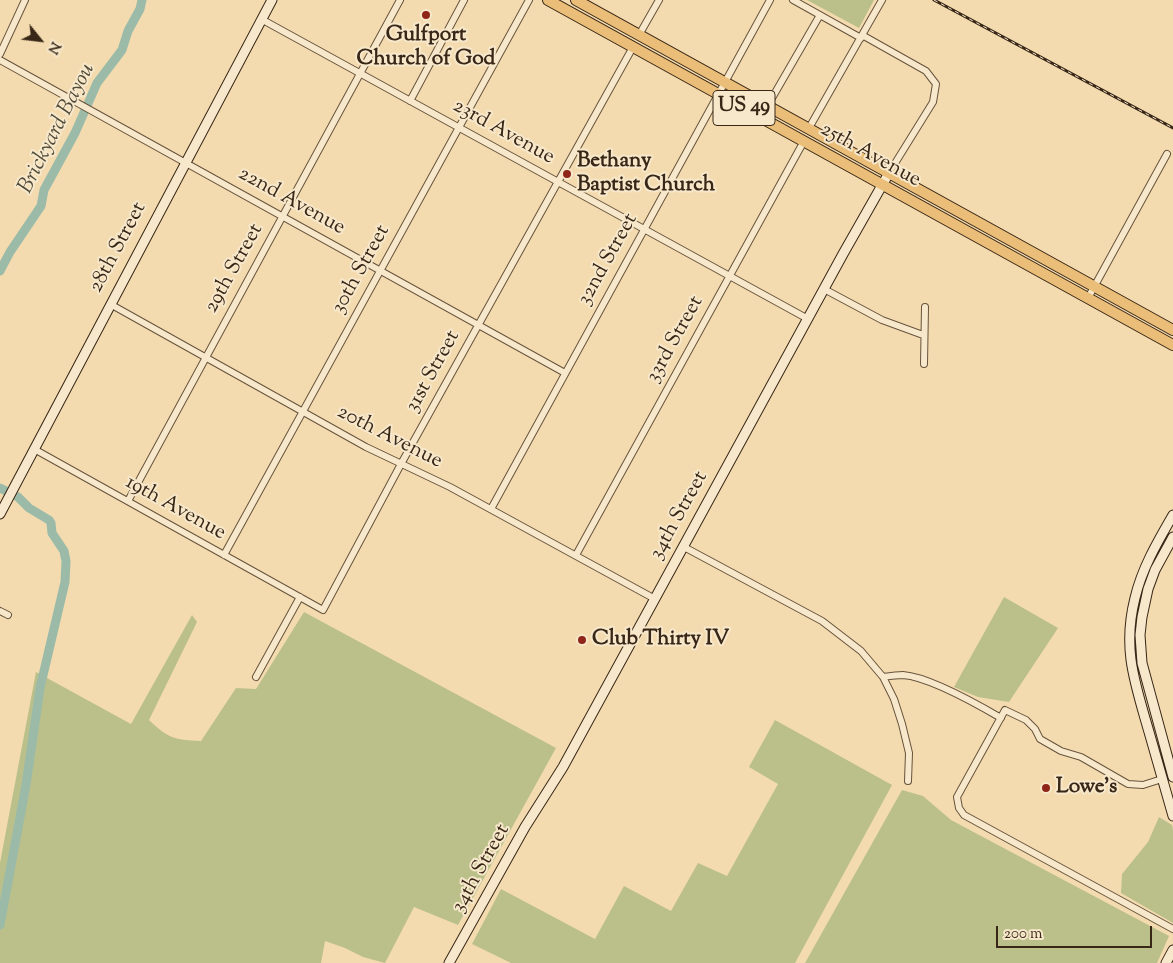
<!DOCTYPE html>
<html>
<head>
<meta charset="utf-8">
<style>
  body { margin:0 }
  #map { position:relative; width:1173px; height:963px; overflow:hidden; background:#f3dbaf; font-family:"Sorts Mill Goudy",serif }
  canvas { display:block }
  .north { position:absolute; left:15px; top:15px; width:50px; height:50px; -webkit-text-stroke:4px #f7e8cb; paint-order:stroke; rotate:119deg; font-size:14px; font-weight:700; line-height:20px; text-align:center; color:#382616 }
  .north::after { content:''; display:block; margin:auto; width:18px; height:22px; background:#382616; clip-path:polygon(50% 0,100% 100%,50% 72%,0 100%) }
  .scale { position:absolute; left:996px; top:926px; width:156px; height:22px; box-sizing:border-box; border:2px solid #382616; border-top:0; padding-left:6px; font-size:15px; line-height:18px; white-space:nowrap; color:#382616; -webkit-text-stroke:4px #f7e8cb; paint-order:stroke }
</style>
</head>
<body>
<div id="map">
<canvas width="1173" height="963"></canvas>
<div class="north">N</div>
<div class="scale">200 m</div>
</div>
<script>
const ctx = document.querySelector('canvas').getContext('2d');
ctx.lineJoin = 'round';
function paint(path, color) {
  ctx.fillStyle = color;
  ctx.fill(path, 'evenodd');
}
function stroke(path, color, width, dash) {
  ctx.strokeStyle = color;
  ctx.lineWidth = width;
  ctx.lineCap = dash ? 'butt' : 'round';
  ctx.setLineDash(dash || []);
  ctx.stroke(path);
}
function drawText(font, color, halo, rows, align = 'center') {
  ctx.font = font + ' "Sorts Mill Goudy",serif';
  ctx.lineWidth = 4;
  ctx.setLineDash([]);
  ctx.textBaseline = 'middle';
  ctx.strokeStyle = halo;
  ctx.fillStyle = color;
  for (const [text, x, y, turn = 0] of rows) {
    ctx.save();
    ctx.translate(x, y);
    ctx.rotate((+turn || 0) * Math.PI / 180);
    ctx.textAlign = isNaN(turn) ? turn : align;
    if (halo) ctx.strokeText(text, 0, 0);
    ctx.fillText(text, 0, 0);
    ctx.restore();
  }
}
paint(new Path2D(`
  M807 0H874L859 28Z
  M1004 597 1058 628 1009 702 978 697 954 687Z
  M304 612 556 748 458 925 414 907 385 963 363 957 345 948 325 941 321 963H0V863L36 672 131 724 192 615 197 622 149 720C168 738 174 740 201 741L236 688 256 689Z
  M775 720 892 785 795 963H511L472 944 501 889 595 939 624 886 671 911 698 863 727 876 778 784 749 767Z
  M902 790 923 796 951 820 1169 936 1157 963H805Z
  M1159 817 1172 825 1173 830V923L1121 893 1122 874 1148 842Z`), '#bbc08a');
stroke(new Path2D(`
  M0 271 10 252 41 206 44 190 75 133 97 83 122 50 128 31 140 9 142 0
  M0 488 18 497 29 508 49 520 51 523 52 533 64 551 66 561 65 582 40 688 26 785 0 925`), '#9bbba8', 9);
const street = new Path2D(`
  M793 0 861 38
  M261 19 808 319
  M639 35 659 0
  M862 35 926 71 936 84 933 102 889 173
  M0 54 25 0
  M0 60 565 373
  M410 101 464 0
  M768 105 820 15
  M809 128 882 0
  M824 289 882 320 923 335
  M1088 298 1167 154
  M110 304 366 447 450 487 655 599
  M924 364 925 307
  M34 449 323 610 401 464 633 47
  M128 501 400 0
  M491 509 770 0
  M684 547 822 621 861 651 883 677 894 699 902 724 909 753 908 781
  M224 555 529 0
  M576 555 804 141
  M0 611 8 615
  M256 677 300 597
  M883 677C890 676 897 675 903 675 930 677 977 704 1001 718
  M1162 779 1143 785 1128 784 1081 757 1061 751 1040 739 1035 729 1026 720 1005 710 957 797 959 808 964 815 1173 929`);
const secondary = new Path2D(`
  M0 514 272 0
  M1173 515C1158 541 1142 568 1135 598 1122 649 1135 683 1149 732 1157 760 1165 788 1173 816
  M1173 537 1155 570 1148 589 1142 617 1140 635 1142 663 1173 777
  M449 963 525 827 563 767 843 254 889 173
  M1166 963 1173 950`);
const primary = new Path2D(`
  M548 0 1173 345
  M576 0 1173 330`);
stroke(street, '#67533c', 8);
stroke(secondary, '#382616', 11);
stroke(primary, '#382616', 12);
stroke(street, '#f7e8cb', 6);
stroke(secondary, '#f7e8cb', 9);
stroke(primary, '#eabe78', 10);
const rail = new Path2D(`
  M934 0 1173 128`);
stroke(rail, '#382616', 3);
stroke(rail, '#f7e8cb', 1, [4]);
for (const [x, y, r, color] of [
  [426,15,5,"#8f2418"],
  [567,174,5,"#8f2418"],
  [582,640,5,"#8f2418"],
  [1046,788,5,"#8f2418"]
]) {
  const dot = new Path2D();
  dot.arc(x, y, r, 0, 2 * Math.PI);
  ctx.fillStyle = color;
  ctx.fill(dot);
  stroke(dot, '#f7e8cb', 2);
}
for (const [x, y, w] of [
  [744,108,62]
]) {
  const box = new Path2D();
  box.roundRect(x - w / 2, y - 17.5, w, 35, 4);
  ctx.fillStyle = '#f7e8cb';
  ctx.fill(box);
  stroke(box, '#382616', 1);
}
drawText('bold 20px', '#382616', null, [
  ["US 49",744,108]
]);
drawText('bold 21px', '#382616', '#f7e8cb', [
  ["Gulfport",426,36,"center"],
  ["Church of God",426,60,"center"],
  ["Bethany",577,162],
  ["Baptist Church",577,186],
  ["Club Thirty IV",592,640],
  ["Lowe's",1056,788]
], 'left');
drawText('21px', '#382616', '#f7e8cb', [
  ["23rd Avenue",503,133,29],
  ["25th Avenue",870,156,29],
  ["22nd Avenue",291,202,29],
  ["28th Street",119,248,-62],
  ["32nd Street",609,260,-61],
  ["29th Street",235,269,-61],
  ["30th Street",362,270,-61],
  ["33rd Street",676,340,-61],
  ["31st Street",434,372,-61],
  ["20th Avenue",389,438,27],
  ["19th Avenue",175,509,29],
  ["34th Street",680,516,-61],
  ["34th Street",482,869,-61]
]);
drawText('italic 22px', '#514b3a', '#f7e8cb', [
  ["Brickyard Bayou",58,129,-63]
]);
</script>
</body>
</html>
